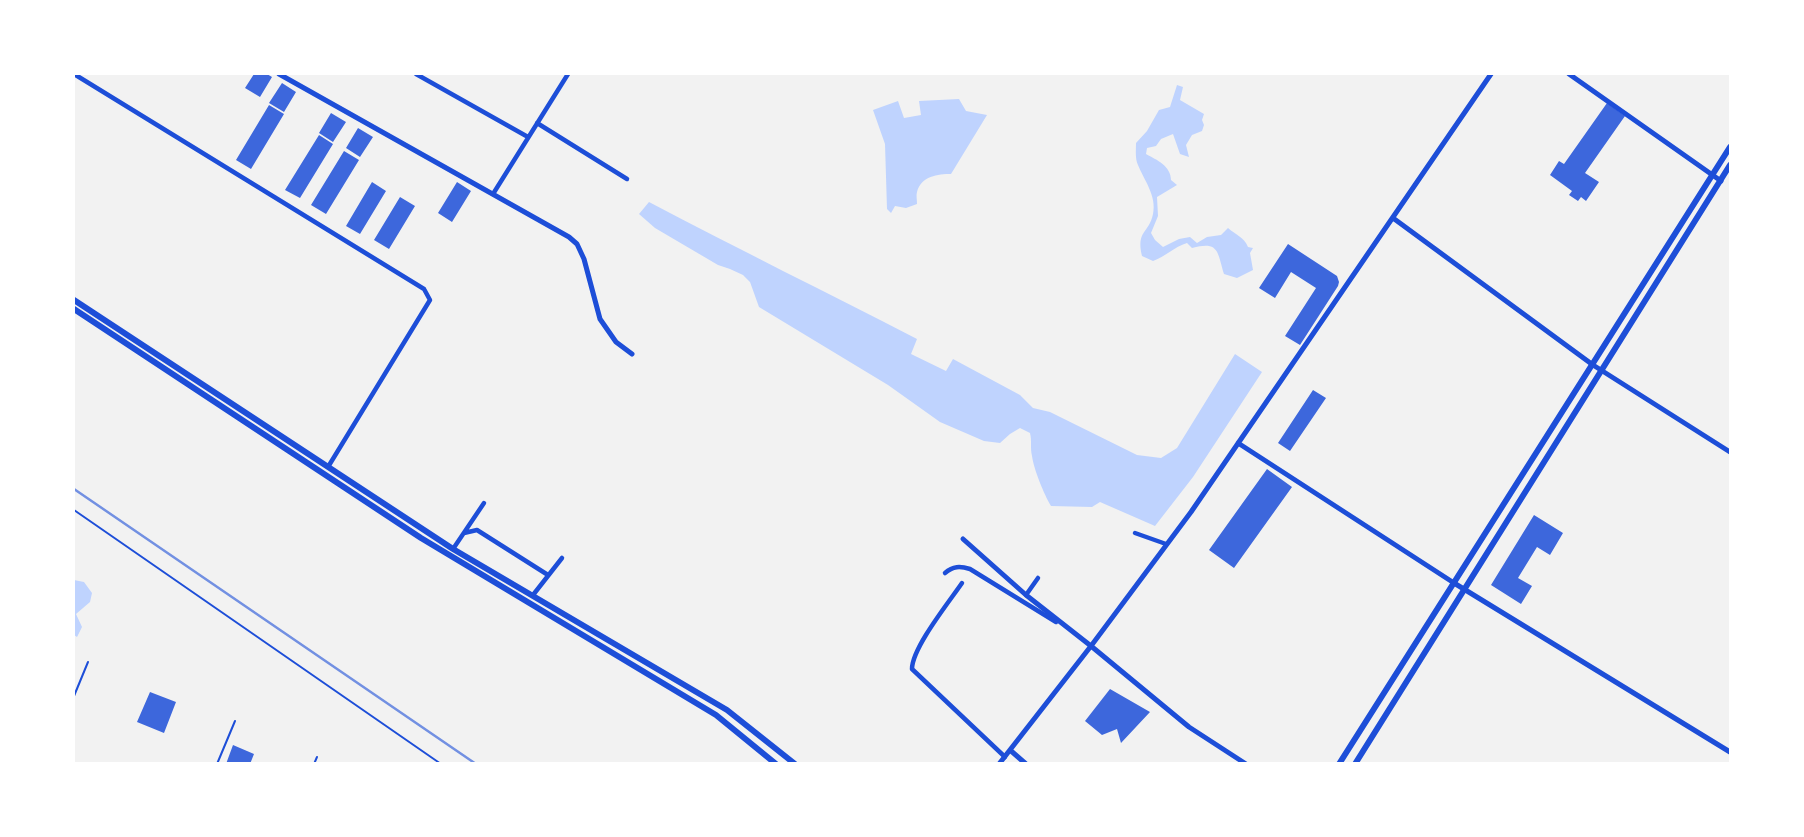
<!DOCTYPE html>
<html>
<head>
<meta charset="utf-8">
<style>
  body { margin:0 }
  #map { position:relative; width:1804px; height:837px; overflow:hidden; background:#f2f2f2; font-family:Helvetica,sans-serif }
  canvas { display:block }
  .frame { position:absolute; inset:0; border:75px solid #fff; pointer-events:none }
</style>
</head>
<body>
<div id="map">
<canvas width="1804" height="837"></canvas>
<div class="frame"></div>
</div>
<script>
const ctx = document.querySelector('canvas').getContext('2d');
ctx.lineJoin = 'round';
function paint(path, color) {
  ctx.fillStyle = color;
  ctx.fill(path, 'evenodd');
}
function stroke(path, color, width, dash) {
  ctx.strokeStyle = color;
  ctx.lineWidth = width;
  ctx.lineCap = dash ? 'butt' : 'round';
  ctx.setLineDash(dash || []);
  ctx.stroke(path);
}
paint(new Path2D(`
  M1177 85 1183 87 1180 100 1204 114 1202 120 1204 125 1202 131 1192 135 1186 145 1189 157 1180 154 1173 134 1161 139 1156 146 1147 148 1146 154C1157 160 1171 166 1171 180L1177 185 1157 197 1158 216 1151 233 1155 240 1163 247 1179 239 1190 237 1197 243 1207 237 1221 235 1228 228C1236 235 1244 237 1248 247L1253 248 1250 253 1253 270 1237 278 1224 274C1217 251 1219 241 1192 248L1187 243C1174 247 1166 256 1153 261L1142 256C1136 230 1149 234 1153 214 1157 196 1144 180 1138 165 1135 159 1136 150 1136 143L1147 131 1159 110 1170 107Z
  M959 99 966 111 987 115 951 174C938 174 921 176 917 192 916 195 917 200 917 204L906 208 895 206 891 213 887 209 885 144 873 110 898 101 904 118 921 115 919 101Z
  M649 202C738 249 828 293 917 339L911 354 946 371 953 359 1020 395 1033 408 1050 412 1137 455 1161 458 1177 448 1235 354 1262 372 1193 477 1155 526 1100 502 1092 507 1051 506C1044 494 1034 470 1032 456 1030 448 1032 441 1030 433L1020 428 1010 434 1000 443 984 441 940 422 888 385 759 307 750 282 743 275 730 269 718 265 655 228 639 214Z
  M74 580 84 582 92 593 90 602 76 614 82 627 77 637 74 635Z`), '#bfd3fe');
paint(new Path2D(`
  M254 74H267L272 77 260 97 245 88Z
  M282 83 296 92 284 112 269 103Z
  M1607 103 1625 116 1585 173 1599 182 1586 201 1581 197 1578 201 1569 195 1572 191 1550 175 1559 161 1564 164Z
  M269 105 284 114 251 169 236 160Z
  M331 113 346 122 333 142 319 133Z
  M358 128 373 137 360 157 346 148Z
  M319 135 333 144 300 198 285 190Z
  M344 151 359 160 326 214 311 205Z
  M372 182 386 191 360 234 346 226Z
  M457 182 471 191 452 222 438 213Z
  M400 197 415 206 389 249 374 240Z
  M1288 244 1337 276 1339 282 1338 286 1300 345 1285 336 1316 288 1291 272 1275 298 1259 288Z
  M1313 390 1326 398 1290 451 1278 443Z
  M1267 469 1292 487 1234 568 1209 550Z
  M1534 515 1563 533 1550 555 1537 547 1518 578 1532 586 1521 604 1491 585Z
  M1110 689 1150 712 1121 743 1117 729 1102 735 1085 721Z
  M150 692 176 702 164 733 137 722Z
  M233 745 254 754 250 764H226Z`), '#3d67dc');
stroke(new Path2D(`
  M74 510 441 764
  M74 696 88 662
  M217 764 235 721
  M314 764 317 757`), '#1d4ed8', 2);
stroke(new Path2D(`
  M74 74 424 289 430 300 328 467
  M416 74 528 137
  M537 123 627 179
  M493 194 568 74
  M464 533 477 530 548 575
  M1135 533 1166 544
  M453 549 484 503
  M945 573C953 566 960 566 970 569L1056 622
  M962 583C949 602 912 648 912 669L1005 757
  M533 595 562 558
  M1026 595 1038 578`), '#1d4ed8', 4.5);
stroke(new Path2D(`
  M279 74 569 237 577 244 584 259 600 319 616 342 632 354
  M1569 74 1721 181
  M1393 218 1593 365 1730 452
  M1238 443 1454 583 1730 752
  M963 539 1026 595 1091 646 1189 727 1246 764
  M1010 750 1026 764
  M999 764 1091 646 1191 512 1491 74`), '#1d4ed8', 5);
stroke(new Path2D(`
  M74 300 453 549 727 710 795 764
  M74 309 421 538 716 715 776 764
  M1339 764 1730 147
  M1355 764 1730 165`), '#1d4ed8', 6);
stroke(new Path2D(`
  M74 489 476 764`), '#7290e2', 2.5);
</script>
</body>
</html>
